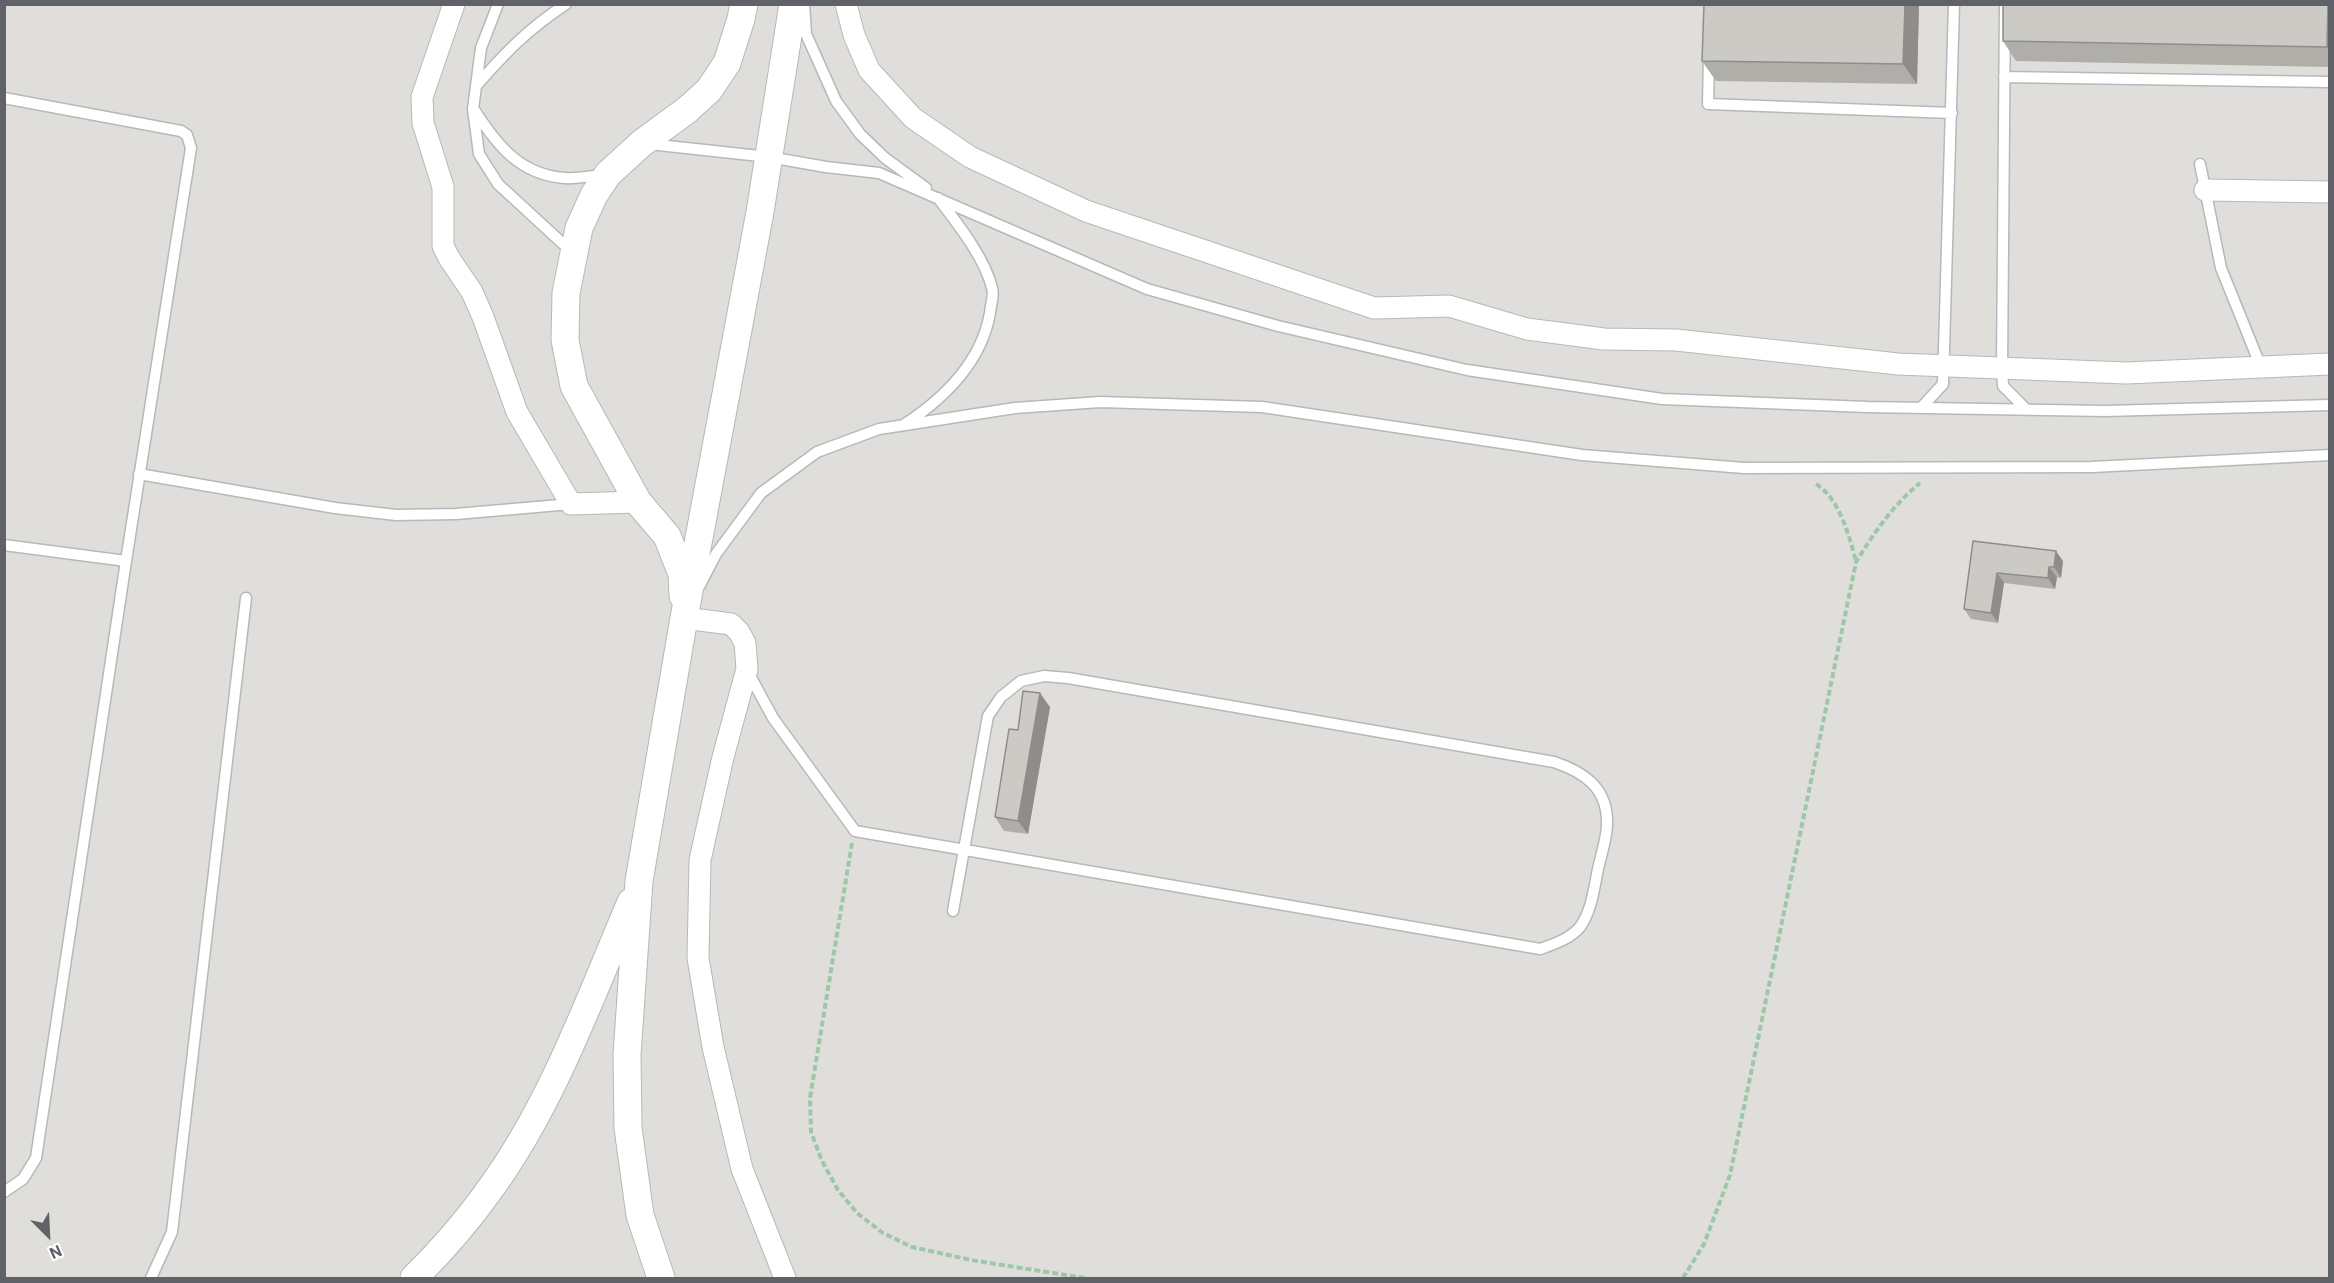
<!DOCTYPE html>
<html>
<head>
<meta charset="utf-8">
<style>
  body { margin:0 }
  #map { position:relative; width:2334px; height:1283px; overflow:hidden; background:#f1efe8; font-family:Roboto,sans-serif }
  canvas { display:block }
  .frame { position:absolute; inset:0; border:6px solid #5f6368; pointer-events:none }
  .north { position:absolute; left:18px; top:1205px; width:60px; height:60px; -webkit-text-stroke:4px #fff; paint-order:stroke; rotate:156deg; font-size:16px; font-weight:700; line-height:24px; text-align:center; color:#5f6368 }
  .north::after { content:''; display:block; margin:auto; width:21px; height:27px; background:#5f6368; clip-path:polygon(50% 0,100% 100%,50% 72%,0 100%) }
</style>
</head>
<body>
<div id="map">
<canvas width="2334" height="1283"></canvas>
<div class="frame"></div>
<div class="north">N</div>
</div>
<script>
const ctx = document.querySelector('canvas').getContext('2d');
ctx.lineJoin = 'round';
function paint(path, color) {
  ctx.fillStyle = color;
  ctx.fill(path, 'evenodd');
}
function stroke(path, color, width, dash) {
  ctx.strokeStyle = color;
  ctx.lineWidth = width;
  ctx.lineCap = dash ? 'butt' : 'round';
  ctx.setLineDash(dash || []);
  ctx.stroke(path);
}
paint(new Path2D(`
  M5 5H2329V1278H5Z`), '#e0deda');
const service = new Path2D(`
  M498 4 481 48 476 86 473 109 479 154 498 184 573 253
  M804 4 806 34 836 101 860 134 885 158 926 188
  M2005 4 2002 368 2003 386 2027 410
  M1709 57 1708 104 1952 113
  M2004 77 2330 82
  M476 86C506 52 528 29 566 4
  M4 98 181 131 187 135 191 148 126 561 36 1158 23 1179 4 1192
  M475 111C497 145 520 175 565 178 577 179 590 176 602 175
  M649 144 769 157 826 167 879 173 1147 289 1278 326 1467 370 1662 399 1867 407 2105 411 2330 405
  M2200 164 2221 268 2261 367
  M1921 408 1943 384 1954 4
  M905 424C946 397 985 358 991 306 992 301 994 293 992 288 985 258 957 223 938 198
  M139 474 335 508 396 515 456 514 571 504
  M4 545 126 561
  M700 585 716 554 761 493 817 452 879 429 1015 408 1100 402 1262 407 1582 455 1744 468 2092 467 2330 455
  M748 672 773 718 855 831 1540 949C1554 944 1570 939 1580 927 1592 910 1594 888 1598 869 1601 855 1607 838 1607 824 1608 788 1584 772 1554 762L1068 678 1044 676 1021 681 1001 697 988 716 953 911
  M151 1278 172 1232 246 598`);
const minor = new Path2D(`
  M454 4 422 97 423 123 443 187V246L449 258 472 292 483 317 517 412 571 504 638 502
  M846 4 854 35 869 70 913 118 970 157 1086 211 1374 308 1449 306 1527 329 1604 339 1676 340 1898 364 2126 373 2330 364
  M2205 190 2330 192
  M684 618 731 624 739 632 745 643 747 669 723 757 700 860 698 958 713 1047 742 1169 785 1278`);
const tertiary = new Path2D(`
  M683 596 682 574 667 536 638 502 574 386 565 340 566 293 579 228 594 195 608 174 642 143 687 110 709 90 727 63 741 19 744 4
  M414 1278C440 1252 466 1223 488 1192 552 1105 589 1000 631 902
  M661 1278 640 1215 628 1128 627 1055 639 881 684 618 760 212 793 4`);
stroke(service, '#b5b8bc', 13);
stroke(minor, '#b5b8bc', 23);
stroke(tertiary, '#b5b8bc', 29);
stroke(new Path2D(`
  M1816 484C1840 499 1849 536 1856 561
  M852 843 810 1098 811 1132 822 1161 838 1190 857 1213 883 1233 912 1247 971 1260 1085 1278
  M1683 1278 1704 1244 1730 1175 1856 562C1874 533 1893 505 1920 483`), '#9cc7a9', 4, [6, 3]);
stroke(service, '#fff', 10);
stroke(minor, '#fff', 21);
stroke(tertiary, '#fff', 27);
paint(new Path2D(`
  M1919 4 1917 84 1716 81 1702 61Z
  M2330 4V67L2016 61 2003 41Z
  M1973 541 2063 561 2061 578 2057 577 2055 589 2004 583 1998 623 1971 619 1964 609Z
  M1050 707 1028 834 1004 831 995 817 1018 730Z`), '#afaea9');
paint(new Path2D(`
  M1905 4H1919L1917 84 1903 64Z
  M2328 4H2330V51L2327 47Z
  M2056 551 2063 561 2061 578 2054 567Z
  M2049 567 2057 577 2055 589 2048 578Z
  M1997 573 2004 583 1998 623 1991 613Z
  M1040 693 1050 707 1028 834 1018 821Z`), '#8f8d8a');
const building = new Path2D(`
  M1704 4H1905L1903 64 1702 61Z
  M2003 4H2328L2327 47 2003 41Z
  M1973 541 2056 551 2054 567H2049L2048 578 1997 573 1991 613 1964 609Z
  M1023 691 1040 693 1018 821 995 817 1009 729 1018 730Z`);
paint(building, '#cccac5');
stroke(building, '#8f8d8a', 1.5);
</script>
</body>
</html>
